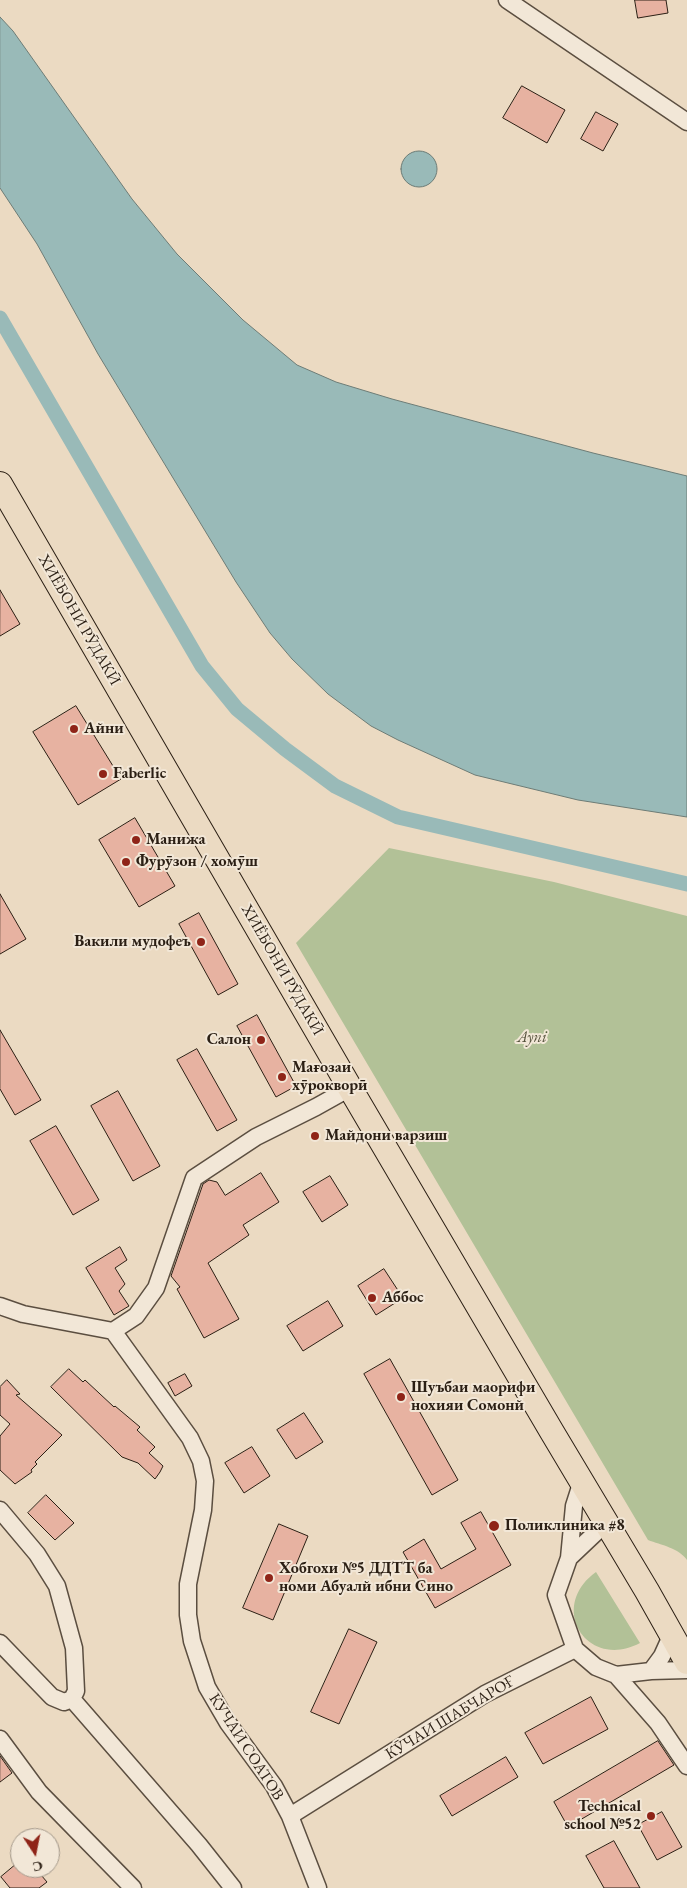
<!DOCTYPE html>
<html>
<head>
<meta charset="utf-8">
<style>
  body { margin:0 }
  #map { position:relative; width:687px; height:1888px; overflow:hidden; background:#ebdac2; font-family:"EB Garamond",serif }
  canvas { display:block }
  .north { position:absolute; left:10px; top:1828px; width:50px; height:50px; box-sizing:border-box; background:#f2e7d7; border:1px solid #a29789; border-radius:50%; rotate:169deg; font-size:14px; font-weight:700; line-height:20px; text-align:center; color:#2b1f14 }
  .north::after { content:''; display:block; margin:auto; width:18px; height:22px; background:#8f2418; clip-path:polygon(50% 0,100% 100%,50% 72%,0 100%) }
</style>
</head>
<body>
<div id="map">
<canvas width="687" height="1888"></canvas>
<div class="north">С</div>
</div>
<script>
const ctx = document.querySelector('canvas').getContext('2d');
ctx.lineJoin = 'round';
function paint(path, color) {
  ctx.fillStyle = color;
  ctx.fill(path, 'evenodd');
}
function stroke(path, color, width, dash) {
  ctx.strokeStyle = color;
  ctx.lineWidth = width;
  ctx.lineCap = dash ? 'butt' : 'round';
  ctx.setLineDash(dash || []);
  ctx.stroke(path);
}
function drawText(font, color, halo, rows, align = 'center') {
  ctx.font = font + ' "EB Garamond",serif';
  ctx.lineWidth = 4;
  ctx.setLineDash([]);
  ctx.textBaseline = 'middle';
  ctx.strokeStyle = halo;
  ctx.fillStyle = color;
  for (const [text, x, y, turn = 0] of rows) {
    ctx.save();
    ctx.translate(x, y);
    ctx.rotate((+turn || 0) * Math.PI / 180);
    ctx.textAlign = isNaN(turn) ? turn : align;
    if (halo) ctx.strokeText(text, 0, 0);
    ctx.fillText(text, 0, 0);
    ctx.restore();
  }
}
paint(new Path2D(`
  M389 848 554 882 687 916V1560C679 1548 661 1545 648 1540L296 943Z
  M596 1572 640 1643C587 1671 547 1607 596 1572Z`), '#b2c197');
const water = new Path2D(`
  M0 17 13 31 132 199 177 254 243 320 297 365 336 382 392 399 593 453 687 476V817L578 800 475 775 398 740 371 726 328 694 292 659 270 633 236 582 98 354 37 244 0 188Z
  M401 169a18 18 0 1 1 36 0a18 18 0 1 1-36 0Z`);
paint(water, '#99bab8');
stroke(water, '#6d7c76', 1);
stroke(new Path2D(`
  M0 318 202 666 237 709 285 749 335 786 398 817 687 884`), '#99bab8', 15);
const building = new Path2D(`
  M635 0H666L668 13 638 18Z
  M522 86 565 110 547 143 503 118Z
  M596 112 618 124 603 151 581 139Z
  M0 590 20 624 0 636Z
  M76 706 121 779 78 805 33 732Z
  M135 818 175 886 139 907 99 840Z
  M0 894 26 939 0 954Z
  M199 913 238 984 218 995 179 924Z
  M257 1015 296 1086 276 1097 237 1026Z
  M0 1030 41 1100 15 1115 0 1089Z
  M197 1049 237 1120 217 1131 177 1060Z
  M118 1091 160 1166 133 1181 91 1106Z
  M56 1126 99 1200 73 1215 30 1141Z
  M261 1173 279 1202 243 1225 249 1235 208 1263 239 1319 204 1338 177 1289 180 1287 171 1276 203 1184 209 1180 217 1182 225 1195Z
  M330 1176 348 1205 322 1222 303 1192Z
  M120 1247 127 1260 115 1268 125 1284 119 1291 129 1306 114 1315 86 1268Z
  M384 1269 403 1298 376 1315 358 1286Z
  M328 1301 343 1326 303 1351 287 1326Z
  M390 1359 458 1480 432 1495 364 1374Z
  M69 1369 83 1382 85 1380 114 1407 115 1406 140 1427 137 1430 155 1447 149 1453 163 1466 160 1472 155 1479 138 1463 122 1457 51 1387Z
  M185 1374 192 1386 175 1396 168 1383Z
  M7 1380 20 1394 16 1395 62 1435 35 1462 37 1464 31 1470 32 1472 15 1484 0 1470V1436L10 1424 0 1415V1387Z
  M304 1413 323 1442 296 1459 277 1430Z
  M252 1447 270 1476 244 1493 225 1463Z
  M46 1495 74 1523 55 1540 28 1513Z
  M481 1512 511 1565 435 1608 403 1552 424 1539 441 1569 476 1549 461 1523Z
  M279 1524 308 1536 273 1620 243 1608Z
  M349 1629 377 1642 339 1724 311 1712Z
  M591 1697 608 1729 543 1764 525 1733Z
  M658 1741 674 1765 568 1827 554 1802Z
  M0 1756 12 1773 0 1782Z
  M506 1757 518 1777 452 1816 440 1796Z
  M662 1812 682 1847 657 1860 638 1825Z
  M614 1841 640 1888H604L586 1856Z
  M20 1861V1868H35L47 1882 39 1888H10L1 1877Z`);
paint(building, '#e7b2a1');
stroke(building, '#2b1f14', 1);
const minor = new Path2D(`
  M507 0 687 122
  M0 1306 23 1314 113 1331 136 1316 156 1288 194 1178 256 1137 316 1107 350 1088
  M113 1331 190 1438 201 1461 205 1481 203 1510 188 1584V1615L192 1641 207 1687 228 1723 274 1786 290 1816 318 1888
  M0 1510 37 1554 57 1586 74 1648 76 1691 72 1699 64 1702 52 1697 0 1643
  M569 1558 606 1523
  M575 1649 556 1595 569 1558 574 1506 582 1481
  M651 1671 662 1656 672 1634
  M616 1675 651 1671 687 1670
  M72 1699 199 1845 233 1888
  M0 1739 39 1792 133 1888
  M290 1816 485 1694 575 1649 596 1667 616 1675 658 1723 687 1766`);
const highway = new Path2D(`
  M0 484 350 1088 552 1432 647 1591 687 1662`);
stroke(minor, '#5b4e40', 19);
stroke(highway, '#2b1f14', 26);
stroke(minor, '#f2e7d7', 16);
stroke(highway, '#ebdac2', 24);
for (const [x, y, r, color] of [
  [74,729,5,"#8f2418"],
  [103,774,5,"#8f2418"],
  [136,840,5,"#8f2418"],
  [126,862,5,"#8f2418"],
  [201,942,5,"#8f2418"],
  [261,1040,5,"#8f2418"],
  [282,1077,5,"#8f2418"],
  [315,1136,5,"#8f2418"],
  [372,1298,5,"#8f2418"],
  [401,1397,5,"#8f2418"],
  [494,1526,6,"#8f2418"],
  [269,1578,5,"#8f2418"],
  [651,1816,5,"#8f2418"]
]) {
  const dot = new Path2D();
  dot.arc(x, y, r, 0, 2 * Math.PI);
  ctx.fillStyle = color;
  ctx.fill(dot);
  stroke(dot, '#f2e7d7', 2);
}
drawText('16px', '#2b1f14', '#f2e7d7', [
  ["ХИЁБОНИ РӮДАКӢ",79,620,60],
  ["ХИЁБОНИ РӮДАКӢ",282,970,60],
  ["КӮЧАИ ШАБЧАРОҒ",450,1718,-31],
  ["КУЧАИ СОАТОВ",246,1747,57]
]);
drawText('bold 16px', '#2b1f14', '#f2e7d7', [
  ["Айни",84,729],
  ["Faberlic",113,774],
  ["Манижа",146,840],
  ["Фурӯзон / хомӯш",136,862],
  ["Вакили мудофеъ",191,942,"right"],
  ["Салон",251,1040,"right"],
  ["Мағозаи",292,1068],
  ["хӯрокворӣ",292,1086],
  ["Майдони варзиш",325,1136],
  ["Аббос",382,1298],
  ["Шуъбаи маорифи",411,1388],
  ["нохияи Сомонй",411,1406],
  ["Поликлиника #8",505,1526],
  ["Хобгохи №5 ДДТТ ба",279,1569],
  ["номи Абуалй ибни Сино",279,1587],
  ["Technical",641,1807,"right"],
  ["school №52",641,1825,"right"]
], 'left');
drawText('italic 16px', '#54503b', '#f2e7d7', [
  ["Ayni",532,1038]
]);
</script>
</body>
</html>
